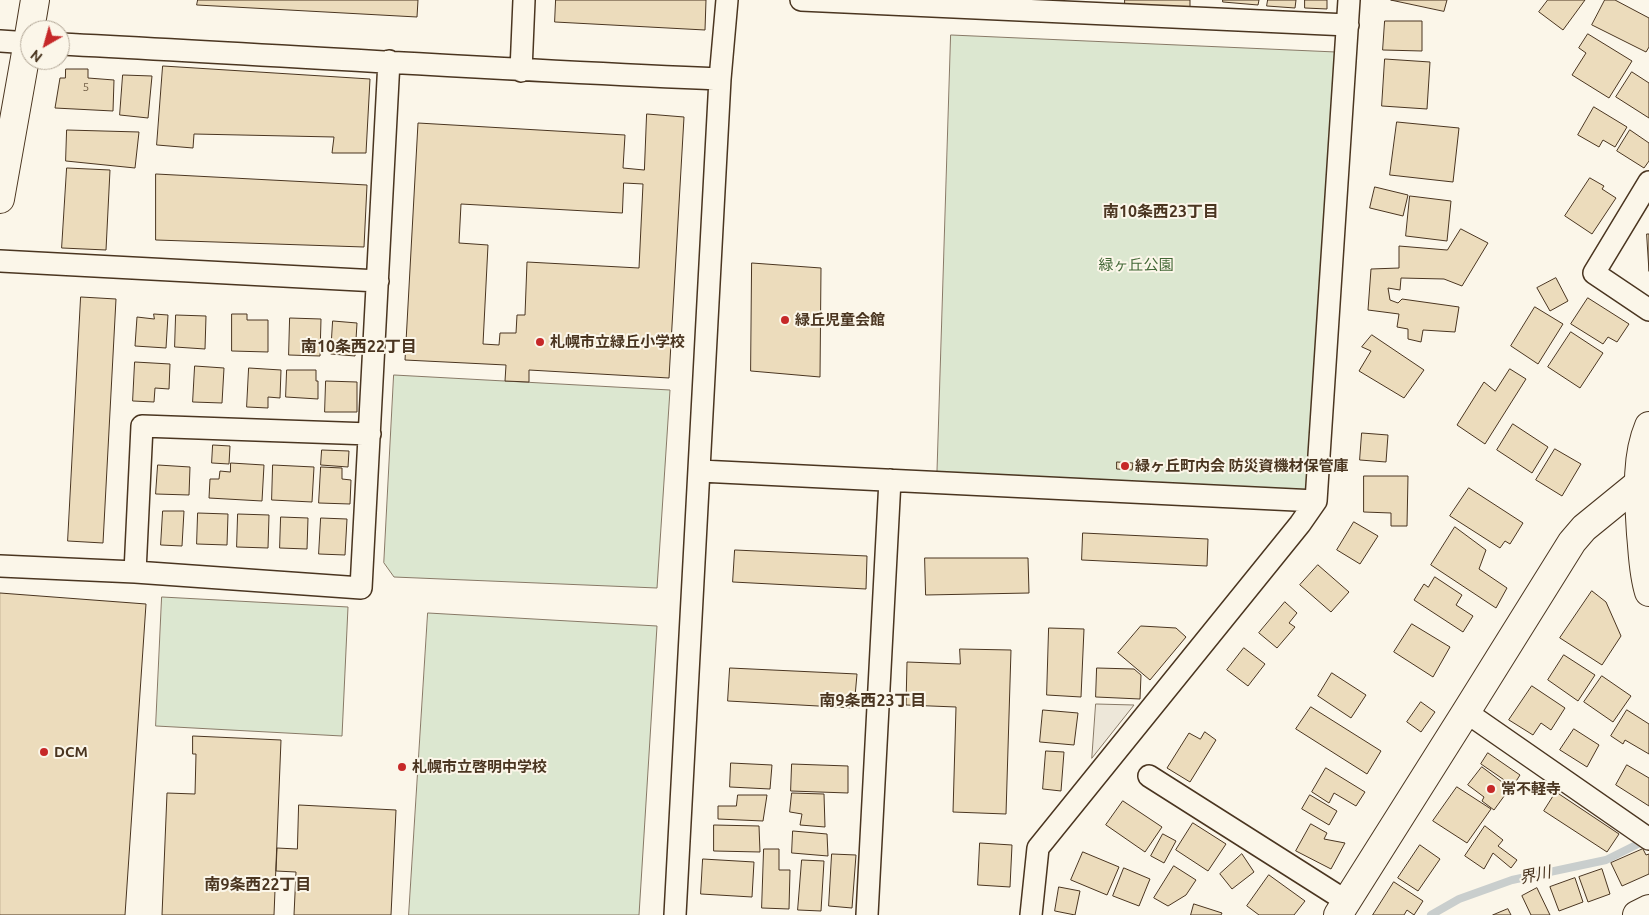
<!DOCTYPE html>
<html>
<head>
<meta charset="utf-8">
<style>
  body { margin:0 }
  #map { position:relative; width:1649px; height:915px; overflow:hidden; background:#fbf6e9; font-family:Ubuntu,sans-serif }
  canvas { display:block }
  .north { position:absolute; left:20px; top:20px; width:50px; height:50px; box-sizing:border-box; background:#fbf6e9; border:1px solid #b4a999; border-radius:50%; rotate:218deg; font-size:14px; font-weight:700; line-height:20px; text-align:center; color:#4a3520 }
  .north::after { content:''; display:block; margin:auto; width:18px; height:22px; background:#c62828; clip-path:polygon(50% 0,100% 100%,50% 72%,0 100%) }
</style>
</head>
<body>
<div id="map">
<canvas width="1649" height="915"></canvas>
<div class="north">N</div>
</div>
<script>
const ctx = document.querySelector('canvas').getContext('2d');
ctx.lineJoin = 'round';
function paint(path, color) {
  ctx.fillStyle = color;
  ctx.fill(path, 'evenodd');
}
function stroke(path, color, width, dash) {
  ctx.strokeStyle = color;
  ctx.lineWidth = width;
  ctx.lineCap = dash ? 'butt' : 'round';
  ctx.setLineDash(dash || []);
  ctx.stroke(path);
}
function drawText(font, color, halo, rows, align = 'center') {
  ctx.font = font + ' Ubuntu,"Noto Sans JP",sans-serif';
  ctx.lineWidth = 4;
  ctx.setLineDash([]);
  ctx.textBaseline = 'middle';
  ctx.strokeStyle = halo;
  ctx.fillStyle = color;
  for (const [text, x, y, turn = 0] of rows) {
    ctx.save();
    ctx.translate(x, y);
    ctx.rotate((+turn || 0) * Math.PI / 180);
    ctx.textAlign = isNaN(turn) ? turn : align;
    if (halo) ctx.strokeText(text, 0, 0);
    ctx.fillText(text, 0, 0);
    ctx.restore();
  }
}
const green = new Path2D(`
  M951 35 1336 52 1321 478 1302 496 937 484Z
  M394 375 670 390 657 588 394 577 384 563Z
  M162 597 348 607 342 736 156 726Z
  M428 613 657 626 639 915H409Z`);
paint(green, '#dce7d0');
stroke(green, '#887966', 1);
const parking = new Path2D(`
  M1096 704 1134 705 1092 758Z`);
paint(parking, '#ede7d9');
stroke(parking, '#887966', 1);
stroke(new Path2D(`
  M1431 915 1459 899 1512 880 1606 860 1642 842`), '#c9cecd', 8);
const building = new Path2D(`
  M198 0H418L417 17 197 5Z
  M556 0H706L705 30 555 22Z
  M1125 0H1190V9L1125 6Z
  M1223 0H1259L1258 5 1223 2Z
  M1268 0H1296L1295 8 1267 6Z
  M1305 0H1327V9L1305 8Z
  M1391 0H1447L1444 11Z
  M1548 0H1585L1563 30 1539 12Z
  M1605 0H1615L1649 18V47L1646 52 1592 25Z
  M1385 21H1422V51L1383 50Z
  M1588 34 1632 61 1609 98 1572 75 1586 53 1579 48Z
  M1385 59 1430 62 1427 109 1382 106Z
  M163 66 370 79 366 153H332L334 137 194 134 193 148 157 145Z
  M66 69H88V78L114 80 113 111 55 108 60 78H65Z
  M1632 72 1649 83V118L1616 97Z
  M123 75 152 76 148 118 120 115Z
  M1594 107 1627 127 1615 147 1603 140 1599 147 1578 135Z
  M647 114 684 117 669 378 529 370V382L505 381 506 365 405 360 418 123 625 135 623 168 644 170ZM624 183 643 184 639 268 527 262 525 315H517L516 333H500L499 345 483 344 488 245 459 243 461 204 622 213Z
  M1397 122 1459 128 1453 182 1390 175Z
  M67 130 139 132 135 168 66 161Z
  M1630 130 1649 143V161L1644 168 1617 151Z
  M67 168 110 170 106 250 62 248Z
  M156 174 367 185 364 247 156 240Z
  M1590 178 1604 186 1602 189 1616 198 1592 234 1565 216Z
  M1375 187 1408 195 1403 216 1370 208Z
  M1410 196 1451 201 1447 241 1406 236Z
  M1461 229 1488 243 1462 286 1444 279 1401 278 1400 290 1388 288 1390 300 1398 303 1402 299 1459 307 1455 332 1423 330 1421 342 1408 339V329L1397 327 1399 314 1368 310 1371 269 1399 268V246L1447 250Z
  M1647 234H1649V271Z
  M752 263 821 268 820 377 751 371Z
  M1556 278 1568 301 1550 311 1537 288Z
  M81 297 116 299 103 543 68 541Z
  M1588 298 1629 324 1617 342 1608 337 1603 344 1571 324Z
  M1535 307 1563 324 1538 364 1511 346Z
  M154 314 168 315 166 348 135 346 137 317 154 319Z
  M232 314H247V320H268V352L232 351Z
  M176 315 206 316 205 349 175 347Z
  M290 318 321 319 320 356 289 355Z
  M333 321 357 323 355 356 331 354Z
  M1571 332 1603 353 1580 388 1548 367Z
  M1372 335 1424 370 1404 398 1359 371 1371 351 1362 347Z
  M135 362 170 364 169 389 155 388 154 402 133 401Z
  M195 366 224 368 222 403 193 402Z
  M249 368 281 370 280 398 268 397V408L247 407Z
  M1510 369 1526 379 1485 444 1457 425 1484 382 1495 391Z
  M287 370H316V381H318V399L286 397Z
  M326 381 357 382V412H325Z
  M1513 424 1548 447 1532 473 1497 450Z
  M1362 433 1388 435 1386 462 1360 460Z
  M213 445 230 446 229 464 212 463Z
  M1555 449 1581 464 1562 496 1536 480Z
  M322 450 349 451 348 467 321 465Z
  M1117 462 1133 463 1132 470 1117 469Z
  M231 463 264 465 262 501 209 498 210 479H219L220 471 230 472Z
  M1139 463 1151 464V471L1139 470Z
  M158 465 190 467 189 495 156 494Z
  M273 465 314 467 312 502 272 500Z
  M321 467 342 468V479L351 480 350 504 319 503Z
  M1364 476H1408L1407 526H1391V513L1364 512Z
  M1469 488 1523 523 1510 544 1505 541 1500 548 1450 516Z
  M163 511H184L182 546 161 545Z
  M198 513 228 514 227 545 197 544Z
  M238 514 269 515 268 548 237 547Z
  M281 517 308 518 307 549 280 548Z
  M321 518 347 519 345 555 319 554Z
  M1354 522 1378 536 1360 564 1337 550Z
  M1455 527 1486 550 1479 569 1507 588 1496 608 1431 565Z
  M1083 533 1208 539 1207 566 1082 560Z
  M735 550 867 556 866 589 733 582Z
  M925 558H1028L1029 593 926 595Z
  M1318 565 1349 592 1331 612 1300 585Z
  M1435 577 1462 595 1456 605 1473 616 1463 632 1414 600 1424 584 1428 587Z
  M1592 591 1606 602 1621 636 1602 665 1560 638Z
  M0 593 146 604 125 915H0Z
  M1285 602 1297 613 1289 623 1295 627 1277 648 1259 633Z
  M1412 624 1450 647 1433 677 1394 652Z
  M1141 626 1176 628 1186 637 1150 680 1118 653Z
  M1049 628 1084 629 1081 697 1047 695Z
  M1244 648 1265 664 1248 686 1227 670Z
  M960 649 1011 650 1006 814 953 812 956 707 906 705 907 662 960 664Z
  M1564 655 1595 675 1578 701 1548 680Z
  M730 668 857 674 854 708 728 701Z
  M1097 668 1134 669 1141 675 1140 699 1096 697Z
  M1332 673 1366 695 1351 718 1318 696Z
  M1602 676 1631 696 1613 722 1584 702Z
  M1532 686 1565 708 1551 730 1541 723 1533 735 1509 720Z
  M1421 702 1435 712 1421 732 1407 722Z
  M1311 707 1381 751 1367 774 1296 729Z
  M1043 710 1078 713 1074 745 1040 742Z
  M1627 710 1649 724V754L1625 740 1623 744 1611 736Z
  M1574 729 1599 745 1587 767 1560 750Z
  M1205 732 1216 740 1190 782 1167 768 1189 733 1200 739Z
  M193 736 281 740 274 915H162L167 793 195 794 196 754H193Z
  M1046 751 1064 752 1061 791 1043 789Z
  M1488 753 1520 775 1513 786 1481 764Z
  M731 763 772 765 770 789 730 787Z
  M792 764 848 766V793L791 791Z
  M1627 765 1649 778V806L1616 785Z
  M1482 767 1510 788 1494 810 1482 801 1484 797 1468 785Z
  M1326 768 1365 792 1356 806 1334 793 1329 803 1312 792Z
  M1457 787 1491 809 1467 843 1433 821Z
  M1556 792 1619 834 1607 852 1544 811Z
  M792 793 824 794 825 827 800 825 802 814 790 812Z
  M738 795H767L763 821 718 819V806H736Z
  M1310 795 1337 811 1329 825 1302 809Z
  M1123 801 1162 827 1145 852 1106 825Z
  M299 805 396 810 391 915H294L296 872 276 871 277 848 297 849Z
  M1193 823 1226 844 1208 871 1176 850Z
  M1311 824 1327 833 1324 839 1345 843 1331 869 1296 851Z
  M714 825 759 826 760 852 714 851Z
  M1485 826 1503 840 1498 846 1517 860 1511 868 1493 853 1484 869 1465 856Z
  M793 831 827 834 828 856 792 853Z
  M1163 834 1176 841 1164 863 1151 856Z
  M980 843 1012 845 1010 887 978 885Z
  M1420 845 1440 859 1418 891 1398 878Z
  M764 849H779V870H790L789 909 762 908Z
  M1643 849 1646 855 1649 854V874L1622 886 1611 863Z
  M1083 852 1119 867 1107 895 1071 880Z
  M832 854 856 855 852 908 829 906Z
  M1242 854 1254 872 1232 889 1220 874Z
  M703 859 754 862 752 897 701 894Z
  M802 860 824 861 821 911 798 910Z
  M1174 866 1196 880 1186 895 1168 906 1154 898Z
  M1124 868 1150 879 1139 906 1113 896Z
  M1602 869 1610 894 1588 902 1579 877Z
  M1269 875 1305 901 1294 915H1259L1247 906Z
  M1575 878 1583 902 1559 911 1550 887Z
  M1394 882 1423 901 1414 915 1407 910 1404 915H1373Z
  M1059 887 1080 891 1075 915 1055 911Z
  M1537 888 1550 915H1531L1522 896Z
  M1194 904 1222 913 1221 915H1191Z
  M1508 909 1511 915H1493Z`);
paint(building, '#ecdcbc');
stroke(building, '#4a3520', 1);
const minor = new Path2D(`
  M801 0 1348 25
  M0 41 30 43
  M60 44C280 55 500 70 720 79
  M521 71 524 0
  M1649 182 1594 273 1649 310
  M0 261 378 281
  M700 471 1316 501 1300 524 1038 848 1031 915
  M1316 501 1349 0
  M0 566 135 572 361 588 389 61
  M135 572 142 426 370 434
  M1466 712 1649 839
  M1149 776 1346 901
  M675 915 720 79 727 0
  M867 915 890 480`);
const tertiary = new Path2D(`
  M1338 915 1466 712 1572 542 1584 528 1638 484`);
const primary = new Path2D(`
  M30 30 35 0
  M0 199 30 30
  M1649 426C1635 459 1639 498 1641 534 1643 553 1643 573 1649 592
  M1637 915 1649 909`);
stroke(minor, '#4a3520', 24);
stroke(tertiary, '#4a3520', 30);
stroke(primary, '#4a3520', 30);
stroke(minor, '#fbf6e9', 21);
stroke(tertiary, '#fbf6e9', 28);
stroke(primary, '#fbf6e9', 28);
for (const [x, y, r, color] of [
  [785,320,5,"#c62828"],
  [540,342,5,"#c62828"],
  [1125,466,5,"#c62828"],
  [44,752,5,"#c62828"],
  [402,767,5,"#c62828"],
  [1491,789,5,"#c62828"]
]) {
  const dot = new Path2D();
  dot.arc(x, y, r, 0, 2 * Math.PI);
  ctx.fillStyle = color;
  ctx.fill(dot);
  stroke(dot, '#fbf6e9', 2);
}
drawText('12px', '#725f47', null, [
  ["5",86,87]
]);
drawText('15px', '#436837', '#fbf6e9', [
  ["緑ヶ丘公園",1136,265]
]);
drawText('bold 15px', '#4a3520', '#fbf6e9', [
  ["緑丘児童会館",795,320],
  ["札幌市立緑丘小学校",550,342],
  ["緑ヶ丘町内会 防災資機材保管庫",1135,466],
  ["DCM",54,752],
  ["札幌市立啓明中学校",412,767],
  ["常不軽寺",1501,789]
], 'left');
drawText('bold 16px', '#4a3520', '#fbf6e9', [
  ["南10条西23丁目",1161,212],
  ["南10条西22丁目",359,347],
  ["南9条西23丁目",873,701],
  ["南9条西22丁目",258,885]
]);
drawText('italic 16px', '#4a3520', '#fbf6e9', [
  ["界川",1535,875,-12]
]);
</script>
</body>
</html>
